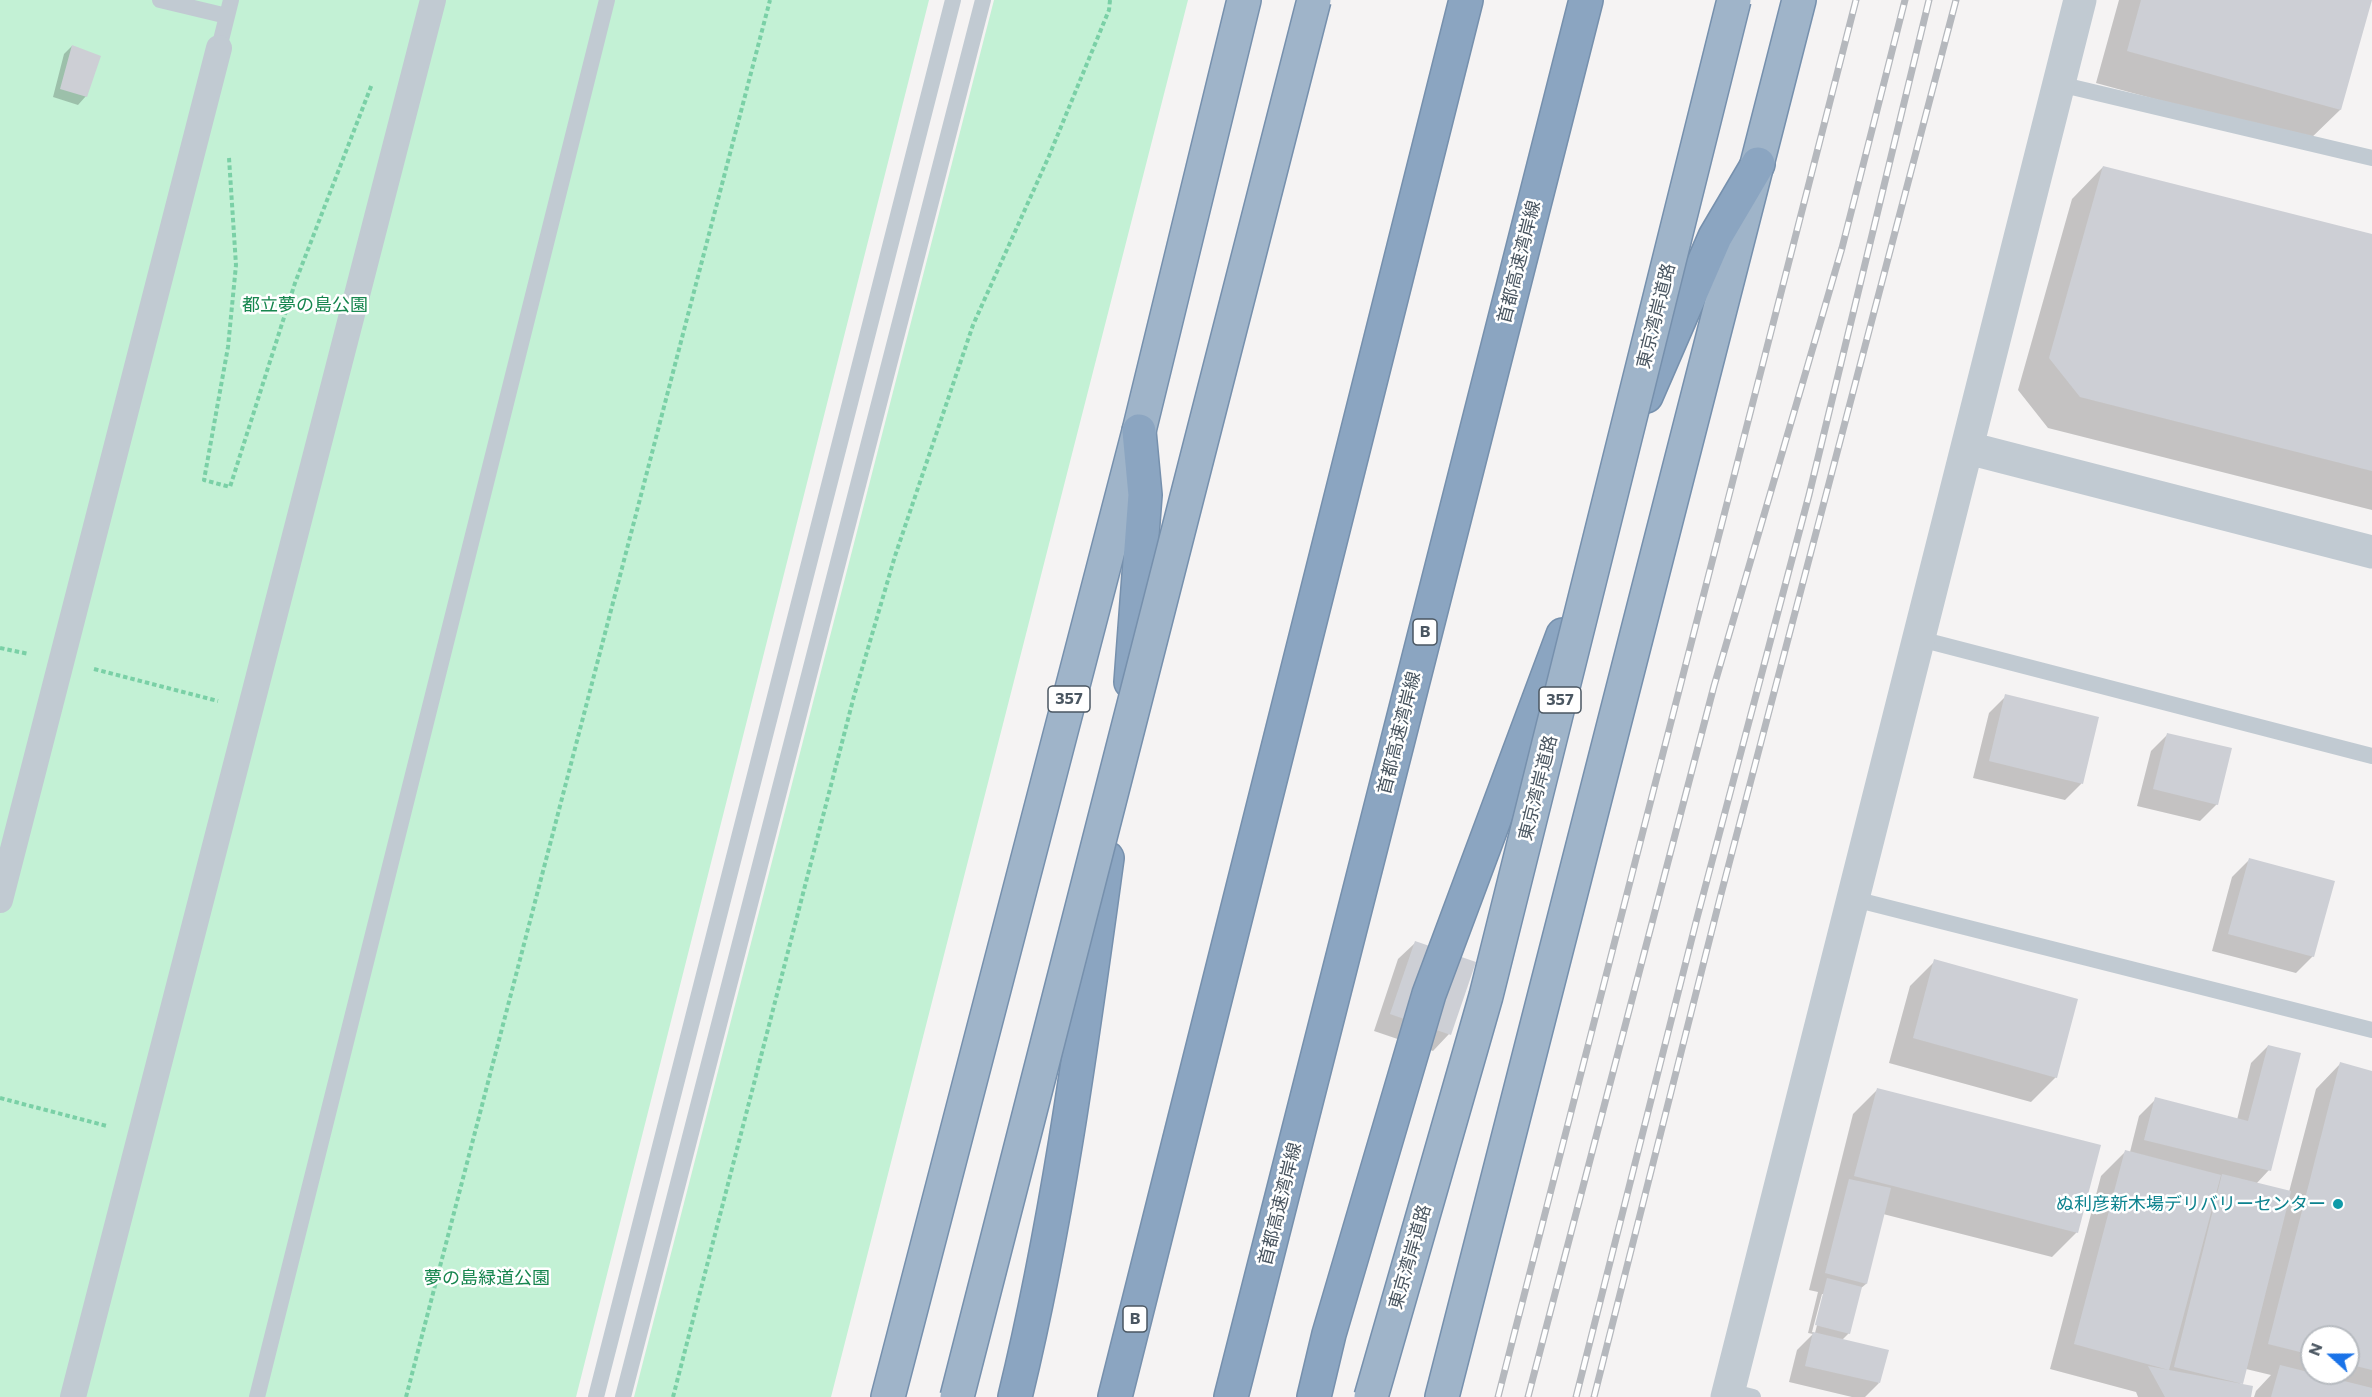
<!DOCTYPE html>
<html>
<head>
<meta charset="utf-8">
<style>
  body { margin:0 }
  #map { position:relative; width:2372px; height:1397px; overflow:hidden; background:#f5f3f3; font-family:Commissioner,sans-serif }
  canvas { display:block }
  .north { position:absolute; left:2300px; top:1325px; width:60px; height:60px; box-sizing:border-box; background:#fff; border:2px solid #b7bbc0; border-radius:50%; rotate:291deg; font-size:16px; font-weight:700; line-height:24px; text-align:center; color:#4a5661 }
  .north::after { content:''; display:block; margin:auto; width:21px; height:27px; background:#1a73e8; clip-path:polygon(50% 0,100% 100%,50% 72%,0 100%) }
</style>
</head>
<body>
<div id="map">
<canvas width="2372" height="1397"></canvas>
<div class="north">N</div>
</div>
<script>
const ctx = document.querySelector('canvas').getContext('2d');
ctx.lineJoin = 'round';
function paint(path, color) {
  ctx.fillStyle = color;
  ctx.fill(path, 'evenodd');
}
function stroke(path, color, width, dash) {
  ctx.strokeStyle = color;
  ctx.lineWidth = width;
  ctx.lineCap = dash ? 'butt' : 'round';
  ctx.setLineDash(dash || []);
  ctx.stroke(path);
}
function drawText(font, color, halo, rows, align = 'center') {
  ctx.font = font + ' Commissioner,"Noto Sans JP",sans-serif';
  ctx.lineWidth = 5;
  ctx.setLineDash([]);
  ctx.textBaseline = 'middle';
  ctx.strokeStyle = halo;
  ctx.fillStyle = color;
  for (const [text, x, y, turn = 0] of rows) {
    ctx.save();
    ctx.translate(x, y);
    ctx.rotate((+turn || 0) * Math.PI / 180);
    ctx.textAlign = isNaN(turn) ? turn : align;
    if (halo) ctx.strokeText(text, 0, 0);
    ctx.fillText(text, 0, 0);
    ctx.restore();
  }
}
paint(new Path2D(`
  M0 0H929L576 1397H0Z
  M994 0H1188L831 1397H634Z`), '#c3f1d5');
paint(new Path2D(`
  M2119 0H2370L2340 110 2308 141 2096 83Z
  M72 46 86 96 78 105 53 97 64 54Z
  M2103 167 2372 236V510L2048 428 2018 390 2072 199Z
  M2006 696 2098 718 2081 784 2065 800 1973 778 1989 713Z
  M2168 734 2217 804 2200 821 2137 806 2151 751Z
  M2249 860 2313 956 2296 973 2212 951 2232 877Z
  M1415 943 1449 1034 1433 1051 1374 1031 1398 959Z
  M1935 961 2056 1077 2031 1102 1889 1063 1910 986Z
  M2268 1046 2269 1170 2256 1184 2289 1192 2316 1089 2340 1064 2372 1072V1397H2254L2256 1391 2271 1375 2246 1369 2240 1385 2249 1397H2138L2136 1392 2050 1369 2101 1176 2126 1151 2130 1152 2139 1116 2156 1099 2237 1120 2251 1063ZM2312 1337H2348V1373H2312Z
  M1878 1089 2077 1232 2052 1257 1883 1214 1866 1284 1860 1289 1849 1333 1842 1340 1879 1383 1865 1397H1852L1789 1382 1797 1350 1813 1334 1808 1333 1818 1292 1809 1290 1853 1114ZM1822 1294H1825L1815 1333 1812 1332Z`), '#0003');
paint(new Path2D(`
  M2141 0H2372L2341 110 2127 51Z
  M72 45 101 56 87 97 60 89Z
  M2103 166 2372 234V471L2080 397 2049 358Z
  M2005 694 2099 717 2083 784 1989 761Z
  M2167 733 2232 748 2218 805 2153 789Z
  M2249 858 2335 881 2314 957 2228 934Z
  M1415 941 1476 962 1451 1035 1390 1014Z
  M1934 959 2078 999 2057 1078 1913 1038Z
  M2268 1045 2301 1053 2271 1171 2144 1140 2155 1097 2248 1121Z
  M2340 1062 2372 1071V1370L2348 1364V1337H2312V1355L2268 1344Z
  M1877 1088 2101 1145 2078 1233 1854 1176Z
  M2125 1150 2221 1175 2169 1370 2074 1344Z
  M2222 1174 2291 1191 2243 1384 2174 1367Z
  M1849 1179 1891 1188 1867 1284 1825 1273Z
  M1827 1278 1862 1287 1850 1334 1815 1325Z
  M1813 1332 1889 1350 1880 1383 1805 1366Z
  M2280 1365 2372 1388V1397H2271Z
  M2148 1366 2253 1386 2251 1397H2165Z`), '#cdcfd5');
const trunk = new Path2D(`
  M888 1397 1139 431 1244 0
  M1442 1397 1799 0`);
const motorway = new Path2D(`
  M1646 396 1715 237 1758 164
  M1131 682 1145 495 1139 431
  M1015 1397C1058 1220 1082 1039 1107 858
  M1115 1397 1466 0
  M1231 1397 1586 0
  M1314 1397 1329 1334 1429 994 1563 635`);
stroke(trunk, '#7690ad', 36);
stroke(motorway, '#7690ad', 36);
stroke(new Path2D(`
  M229 158 236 265 228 347 204 480 230 487 295 283 372 84
  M0 648 29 654
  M94 669 218 701
  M0 1098 107 1126
  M406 1397 770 0
  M673 1397 854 696 895 556 973 325 1049 156 1109 10 1110 0`), '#7ad0a6', 4, [4.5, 3]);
stroke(new Path2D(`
  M160 0 227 16
  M219 48 231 0
  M2059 84 2372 158
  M1920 639 2372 756
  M1854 899 2372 1030
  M1729 1391 1753 1397
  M257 1397 607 0
  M596 1397 953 0
  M623 1397 983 0`), '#c1cad2', 16);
stroke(new Path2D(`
  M0 900 219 48
  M73 1397 433 0`), '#c1cad2', 26);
stroke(new Path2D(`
  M1968 448 2372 552
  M1727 1397 2080 0`), '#c1cad2', 33);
stroke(trunk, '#9fb4c9', 33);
stroke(motorway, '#8ba5c1', 33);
const rail = new Path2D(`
  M1498 1397 1856 0
  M1528 1397 1714 686 1842 248 1905 0
  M1576 1397 1697 918 1809 495 1929 0
  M1594 1397 1720 898 1956 0`);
stroke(rail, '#b5b8bd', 7);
stroke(rail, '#fff', 4.5, [14]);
const trunkBridge = new Path2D(`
  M957 1397 1314 0
  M1371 1397 1486 996 1734 0`);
stroke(trunkBridge, '#7690ad', 36, []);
stroke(trunkBridge, '#9fb4c9', 33);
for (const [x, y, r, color] of [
  [2338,1204,6,"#0f9aa8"]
]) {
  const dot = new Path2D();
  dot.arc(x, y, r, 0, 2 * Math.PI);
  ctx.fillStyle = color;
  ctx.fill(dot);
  stroke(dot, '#fff', 2);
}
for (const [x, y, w] of [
  [1425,632,24],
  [1069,699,42],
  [1560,700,42],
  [1135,1319,24]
]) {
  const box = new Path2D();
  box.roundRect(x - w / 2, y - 13, w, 26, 4.5);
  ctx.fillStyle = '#fff';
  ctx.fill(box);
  stroke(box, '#4a5661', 1.5);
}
drawText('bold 16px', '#4a5661', null, [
  ["B",1425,632],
  ["357",1069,699],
  ["357",1560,700],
  ["B",1135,1319]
]);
drawText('18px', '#4a5661', '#fff', [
  ["首都高速湾岸線",1519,262,-76],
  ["東京湾岸道路",1656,316,-76],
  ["首都高速湾岸線",1399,733,-76],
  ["東京湾岸道路",1538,788,-76],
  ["首都高速湾岸線",1280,1204,-76],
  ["東京湾岸道路",1410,1257,-74]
]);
drawText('18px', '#17864f', '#fff', [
  ["都立夢の島公園",305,305],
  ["夢の島緑道公園",487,1278]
]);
drawText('18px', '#0d838f', '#fff', [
  ["ぬ利彦新木場デリバリーセンター",2326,1204]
], 'right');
</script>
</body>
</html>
